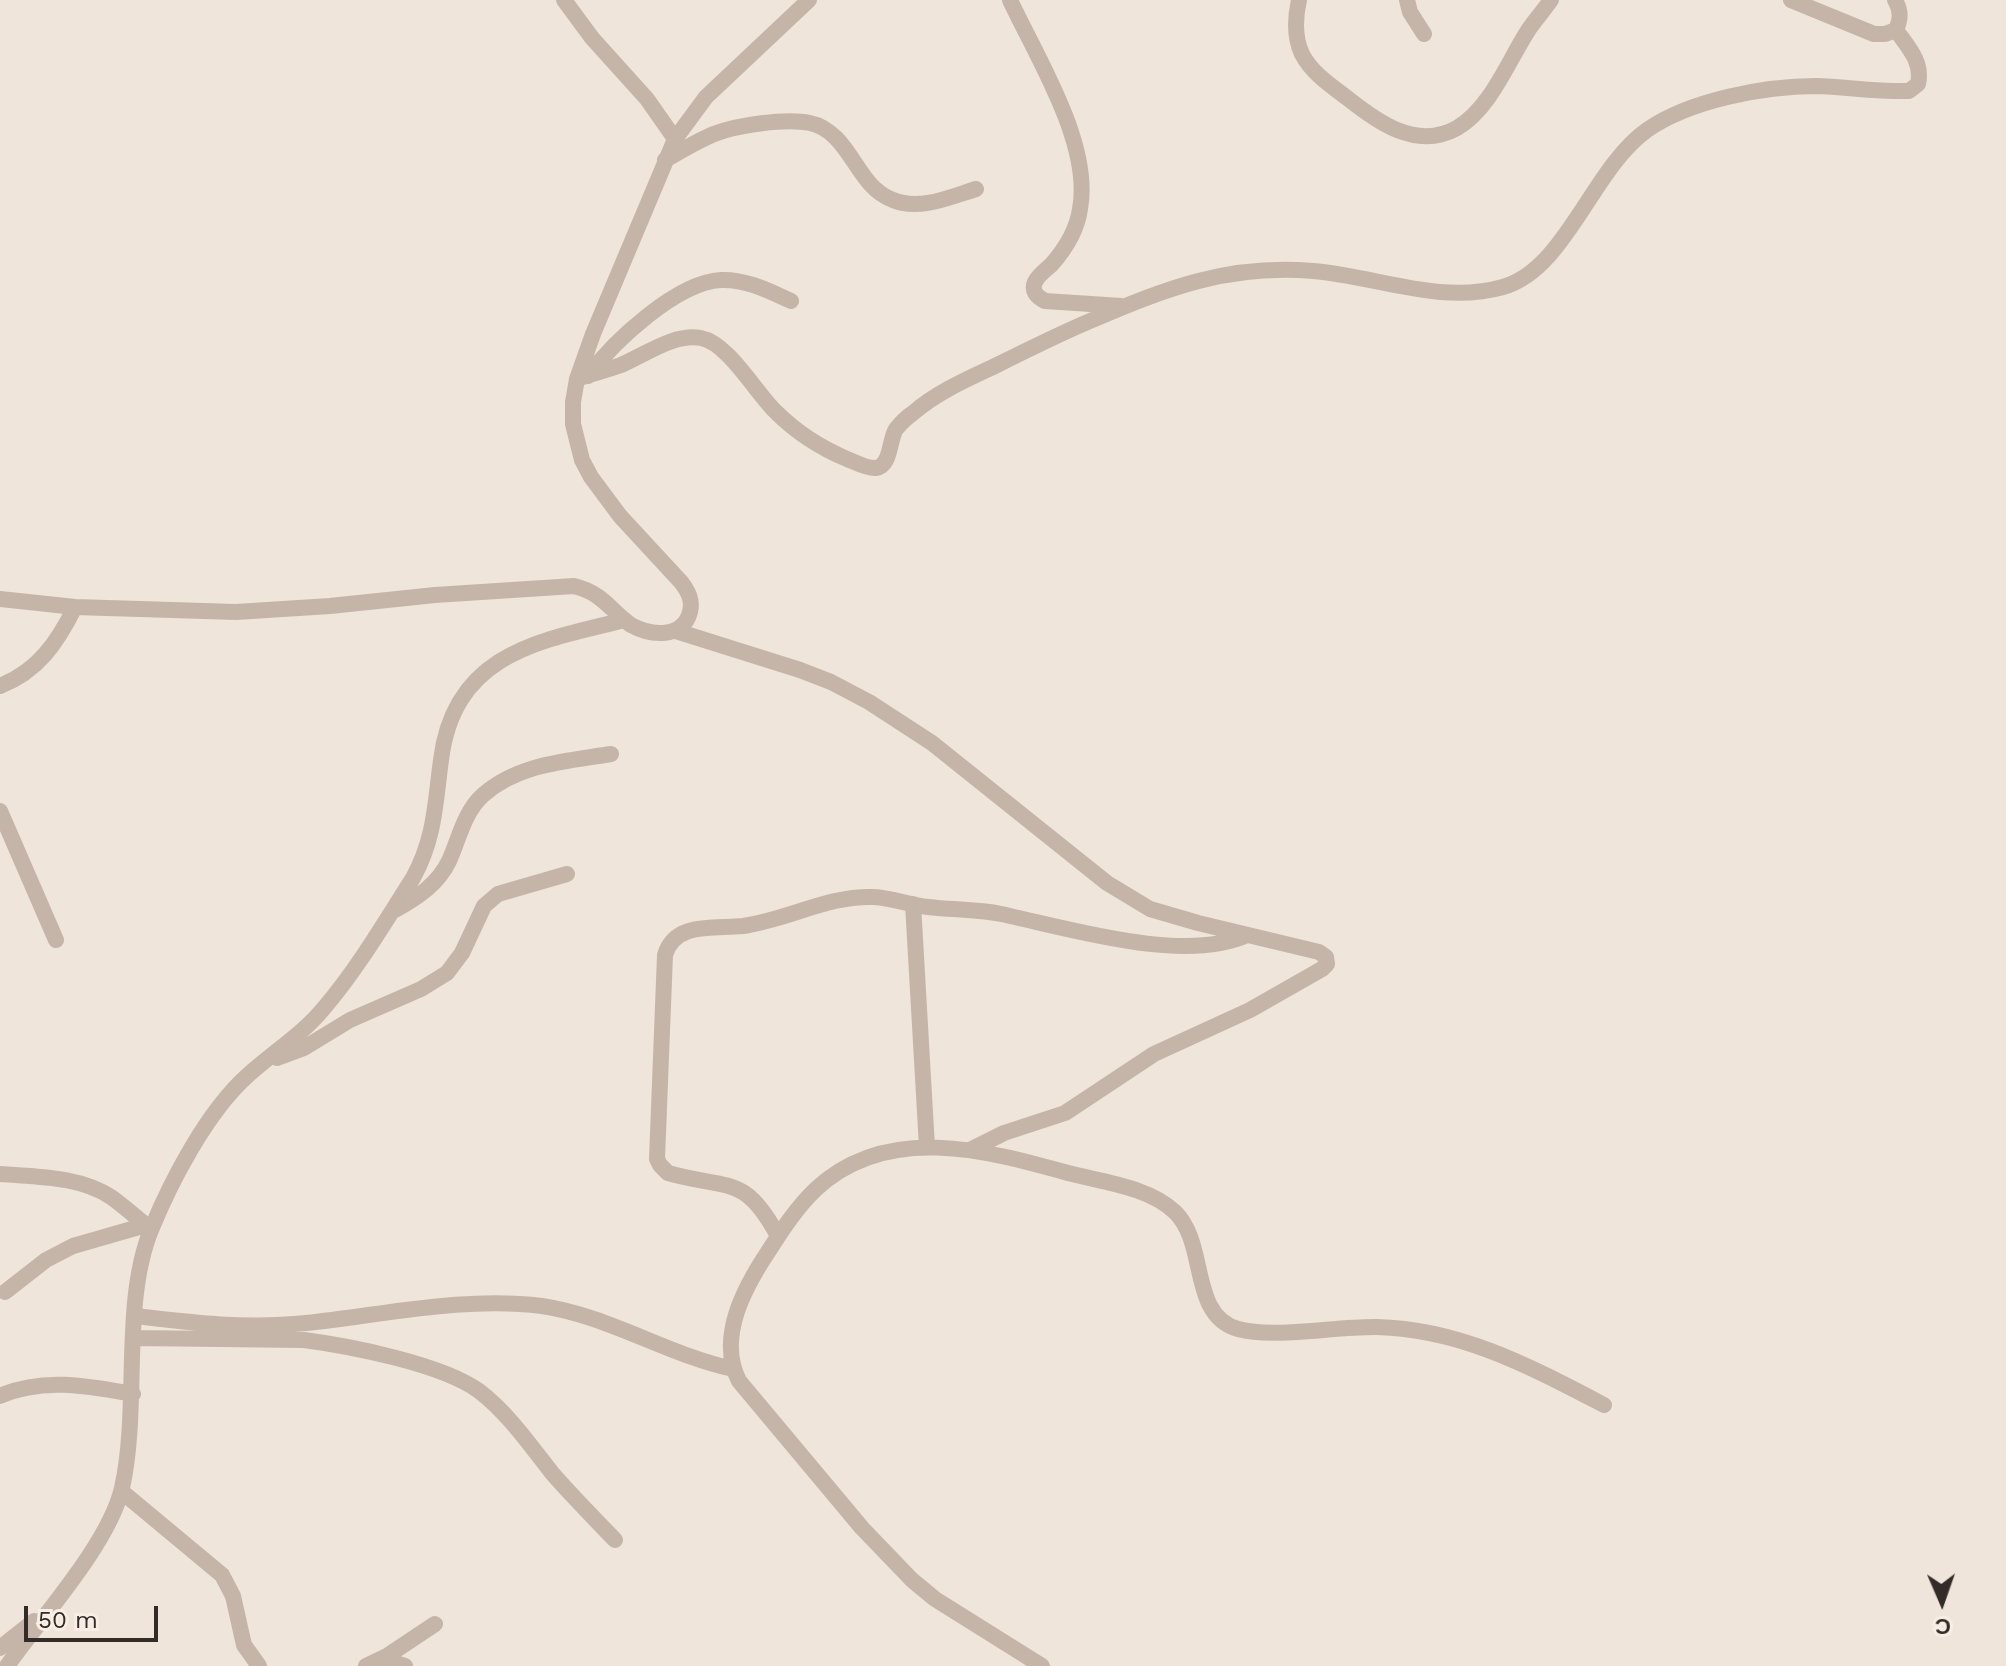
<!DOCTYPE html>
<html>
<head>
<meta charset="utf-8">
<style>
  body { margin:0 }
  #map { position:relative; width:2006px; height:1666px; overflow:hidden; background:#efe5da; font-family:"Work Sans",sans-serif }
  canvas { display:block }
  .north { position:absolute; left:1902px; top:1562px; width:80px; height:80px; -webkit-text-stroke:6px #f7efe6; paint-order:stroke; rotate:178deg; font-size:22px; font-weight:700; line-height:32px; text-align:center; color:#332b27 }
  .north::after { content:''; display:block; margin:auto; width:28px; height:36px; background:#332b27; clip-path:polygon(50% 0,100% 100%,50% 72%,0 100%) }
  .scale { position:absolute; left:24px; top:1606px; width:134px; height:36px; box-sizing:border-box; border:4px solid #332b27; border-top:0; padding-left:10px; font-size:24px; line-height:28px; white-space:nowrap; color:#332b27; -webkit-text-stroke:6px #f7efe6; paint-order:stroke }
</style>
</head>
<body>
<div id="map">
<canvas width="2006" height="1666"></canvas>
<div class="north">С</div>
<div class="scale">50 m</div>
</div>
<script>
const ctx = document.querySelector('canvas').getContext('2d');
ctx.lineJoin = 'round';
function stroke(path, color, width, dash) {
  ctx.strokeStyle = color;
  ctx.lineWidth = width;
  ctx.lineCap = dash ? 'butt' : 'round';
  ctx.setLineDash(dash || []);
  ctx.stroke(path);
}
stroke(new Path2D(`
  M564 0 592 38 647 99 675 139
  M1010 0C1037 58 1092 144 1080 209 1077 230 1066 248 1052 264 1047 269 1038 275 1035 282 1031 291 1037 297 1045 301L1121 306
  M1299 0C1295 18 1294 37 1302 54 1311 72 1330 85 1346 97 1376 121 1416 151 1457 128 1491 108 1508 61 1529 29 1536 19 1544 10 1551 0
  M1407 0 1410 12 1424 34
  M1791 0 1874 34H1885L1896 30C1901 18 1901 11 1895 0
  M665 160C681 151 697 141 714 134 737 125 786 118 810 123 820 125 829 131 836 138 856 158 864 189 893 200 920 211 950 197 976 189
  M588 376C613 342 677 282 721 280 746 279 769 291 791 301
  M577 379C592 374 607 370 621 365 645 355 674 333 701 338 728 343 756 393 776 412 796 432 821 448 847 459 855 462 867 469 876 468 891 466 889 440 896 429 901 423 907 417 913 413 936 393 965 380 993 367 1025 351 1057 335 1090 321 1167 288 1228 264 1313 271 1376 276 1440 305 1503 287 1566 269 1592 169 1647 130 1690 100 1765 86 1816 86 1847 87 1878 92 1909 91L1918 84C1923 62 1908 47 1896 30
  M0 599 75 607 236 612 330 606 435 595 574 586C582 588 590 591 597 596 609 604 619 617 631 625 651 636 683 639 690 612 693 600 688 591 681 582L620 516 591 477 582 460 573 424V402L577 379 593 334 675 139 706 97 809 0
  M676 631 800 670 831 682 869 702 932 743 1107 883 1150 909 1198 923 1319 952 1326 957 1327 964 1322 969 1250 1010 1154 1054 1065 1113 1004 1133 970 1150
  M0 686C38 671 57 643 75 607
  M0 811 56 940
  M913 904 927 1147
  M395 910C417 898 438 884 449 861 459 839 464 812 483 795 518 764 567 761 611 754
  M277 1058 304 1048 350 1020 421 989 447 973 462 953 484 906 498 894 567 874
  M0 1174C37 1177 79 1176 111 1197 125 1207 138 1219 151 1229
  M778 1236C744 1173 728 1190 668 1173L660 1165 657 1159 665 955C675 921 715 929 743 926 787 920 829 895 874 897 892 898 910 905 928 907 952 910 977 909 1001 914 1067 928 1184 964 1247 935
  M5 1292 46 1260 73 1246 146 1225
  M135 1316C193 1323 248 1329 306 1323 383 1315 464 1296 542 1306 609 1316 668 1355 733 1369
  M134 1338 304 1340C350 1346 442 1364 479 1391 508 1413 530 1445 552 1473 572 1496 594 1518 615 1540
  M0 1396C43 1377 88 1386 133 1394
  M121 1491 222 1575 233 1596 244 1645 259 1666
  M0 1648 34 1621
  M375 1665 395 1663 405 1666
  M7 1666C41 1618 109 1544 122 1488 140 1408 121 1304 151 1230 171 1181 207 1112 247 1076 272 1053 302 1035 324 1008 358 968 385 922 413 878 435 838 435 804 441 760 454 654 538 641 625 620
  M366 1666 387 1656 435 1624
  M1042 1666 935 1599 912 1580 862 1528 739 1381C717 1338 744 1288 768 1252 782 1230 797 1207 816 1189 887 1123 985 1150 1068 1173 1103 1182 1149 1187 1175 1212 1208 1244 1189 1315 1238 1329 1274 1339 1337 1326 1377 1327 1461 1329 1531 1367 1604 1405`), '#c5b5a8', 16);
</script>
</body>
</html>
